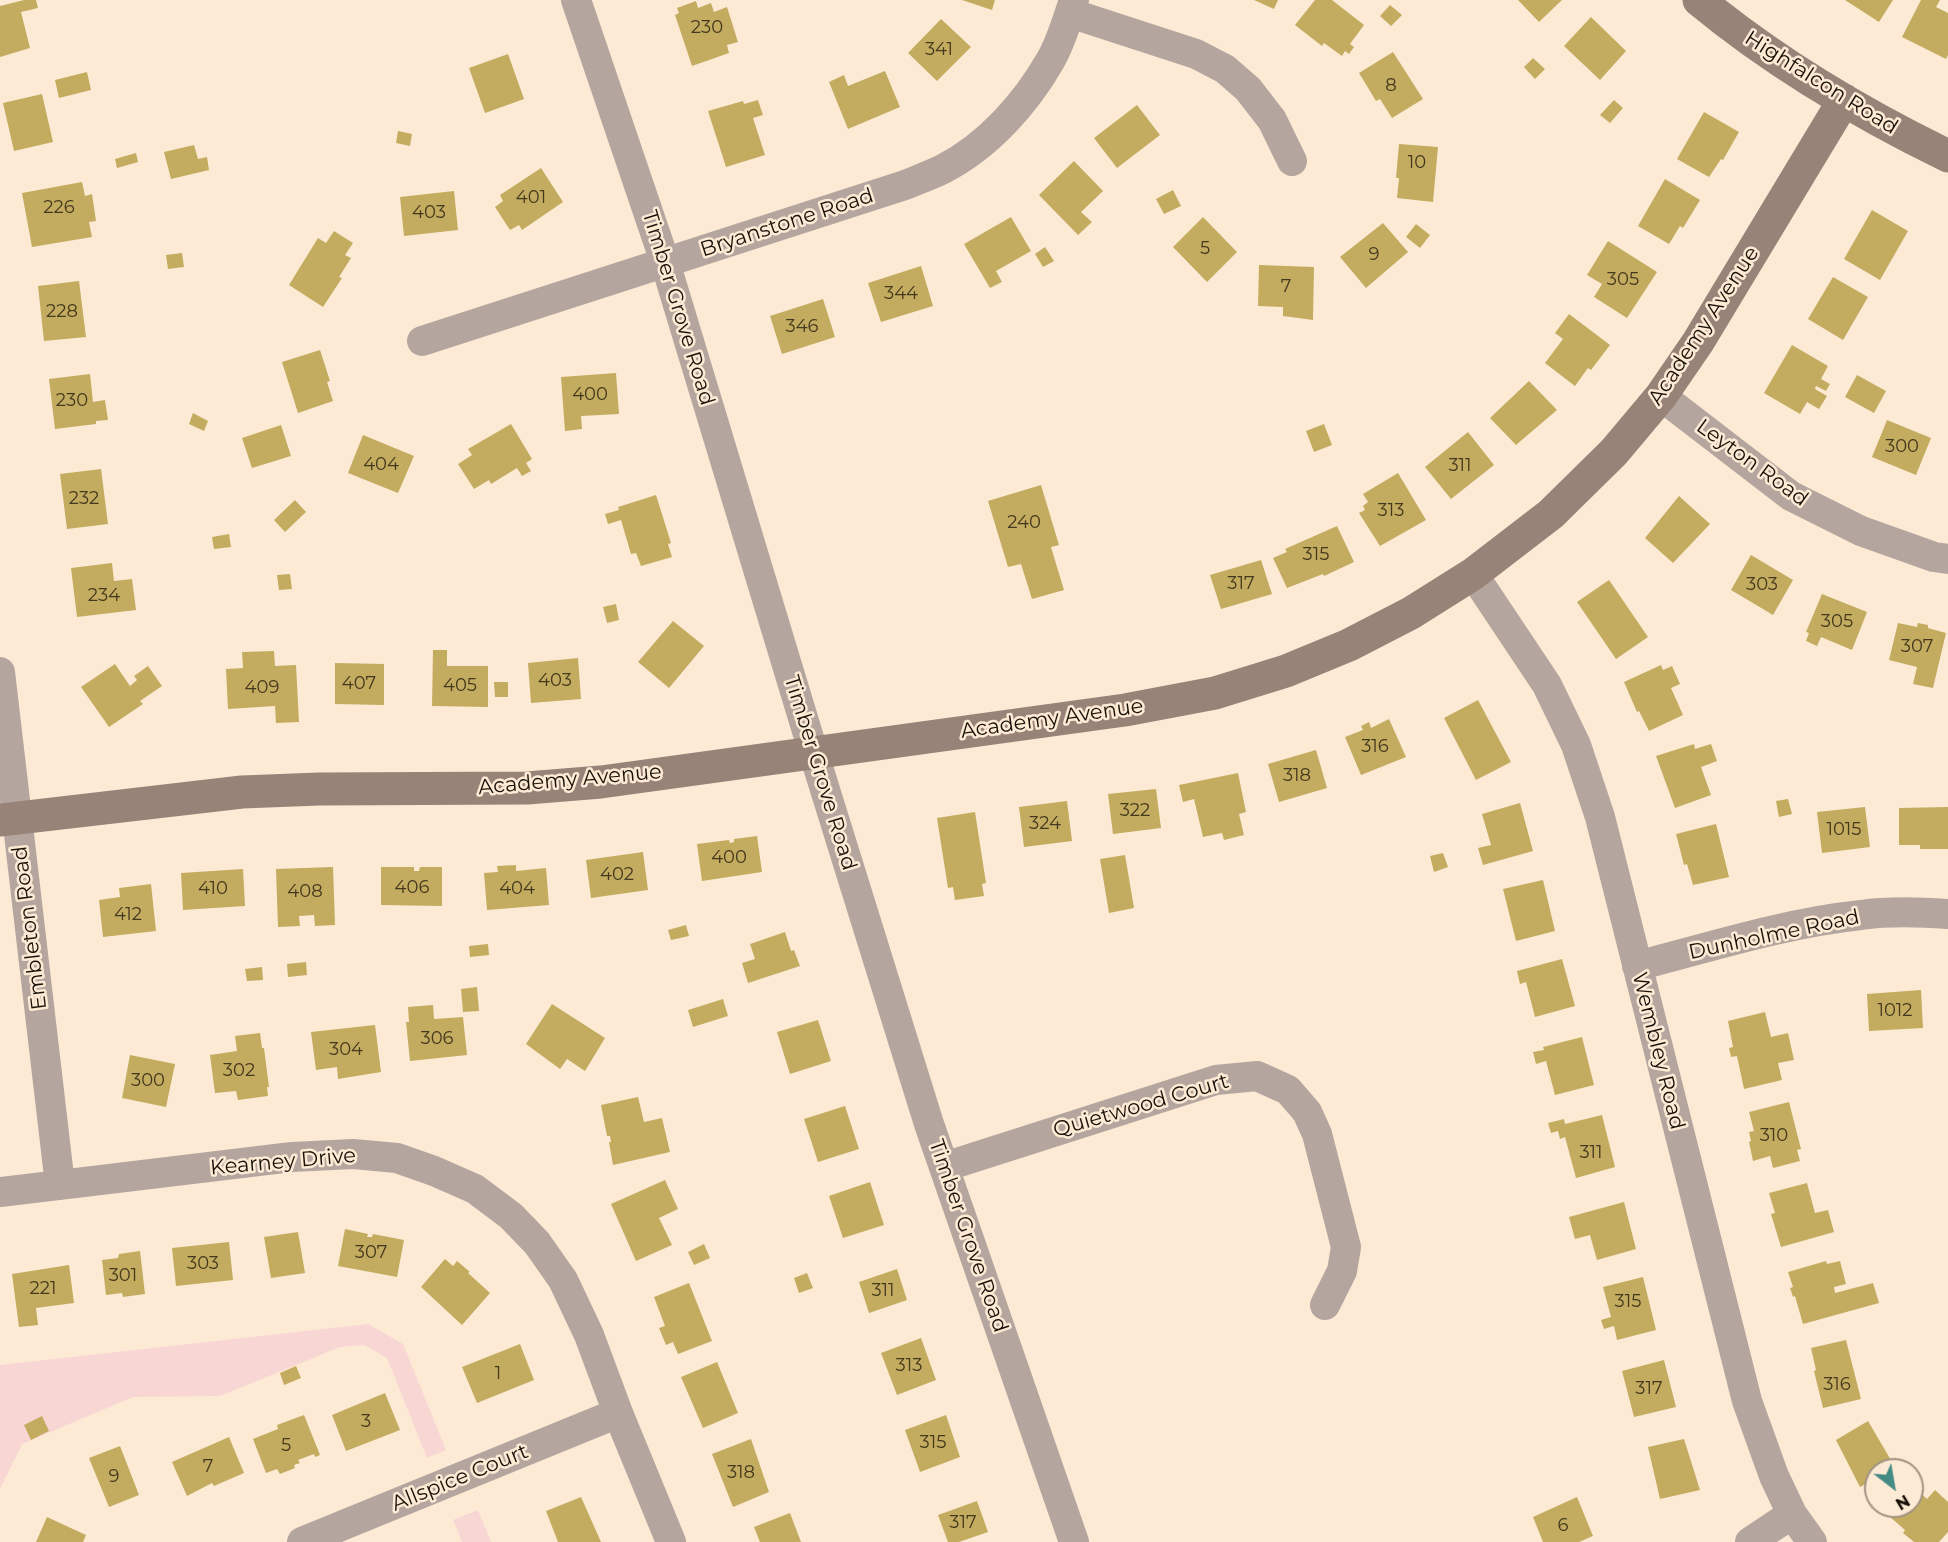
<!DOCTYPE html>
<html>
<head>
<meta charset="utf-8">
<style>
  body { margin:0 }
  #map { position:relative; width:1948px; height:1542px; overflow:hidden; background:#fdead5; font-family:Montserrat,sans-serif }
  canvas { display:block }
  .north { position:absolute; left:1864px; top:1458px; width:60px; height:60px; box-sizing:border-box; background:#fdead5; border:2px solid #a29383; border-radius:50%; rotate:149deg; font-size:16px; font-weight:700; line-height:24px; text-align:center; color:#191108 }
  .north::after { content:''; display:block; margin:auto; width:21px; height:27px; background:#448b84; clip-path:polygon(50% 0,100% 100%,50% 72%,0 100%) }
</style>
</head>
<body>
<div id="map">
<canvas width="1948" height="1542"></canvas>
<div class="north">N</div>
</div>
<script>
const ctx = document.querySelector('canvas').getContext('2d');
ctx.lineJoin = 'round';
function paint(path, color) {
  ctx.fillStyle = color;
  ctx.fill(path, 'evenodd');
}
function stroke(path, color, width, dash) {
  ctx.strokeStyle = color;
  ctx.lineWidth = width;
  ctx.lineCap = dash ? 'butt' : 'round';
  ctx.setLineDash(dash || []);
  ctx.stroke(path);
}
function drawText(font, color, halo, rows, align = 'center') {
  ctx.font = font + ' Montserrat,sans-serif';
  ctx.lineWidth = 5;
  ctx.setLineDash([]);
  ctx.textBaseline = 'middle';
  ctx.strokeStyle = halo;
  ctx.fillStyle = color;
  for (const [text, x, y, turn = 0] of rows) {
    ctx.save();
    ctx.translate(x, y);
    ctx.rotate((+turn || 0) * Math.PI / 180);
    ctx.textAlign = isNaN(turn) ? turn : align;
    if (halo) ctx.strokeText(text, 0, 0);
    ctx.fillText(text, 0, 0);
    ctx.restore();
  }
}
paint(new Path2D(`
  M368 1324 403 1344 446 1450 427 1458 387 1358 364 1345 340 1347 220 1396 133 1397 22 1444 0 1489V1365Z
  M478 1510 491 1542H462L453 1520Z`), '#f8d6d3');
paint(new Path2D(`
  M24 0H36L38 8 21 12 30 48 0 57V6Z
  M962 0H995L992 10Z
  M1254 0H1278L1274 9Z
  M1315 0H1332L1364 25 1350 44 1354 47 1349 54 1345 51 1342 56 1324 43 1322 46 1295 25Z
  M1518 0H1562L1539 22Z
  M1845 0H1893L1879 22Z
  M1921 0H1940L1936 7 1948 13V55L1946 59 1902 37Z
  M696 1 698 8 711 3 714 12 727 7 738 42 727 45 729 53 692 66 675 15 679 13 677 8Z
  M1390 5 1402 15 1391 26 1380 16Z
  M1591 17 1626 51 1600 80 1564 46Z
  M941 19 971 47 937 81 908 53Z
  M1393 52 1423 99 1392 118 1380 99 1376 101 1359 73Z
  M508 54 524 99 485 113 469 68Z
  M1533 58 1545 69 1535 79 1524 67Z
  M885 71 900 107 848 129 829 82 844 75 848 86Z
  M87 72 91 90 59 98 55 80Z
  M42 94 53 142 14 151 3 103Z
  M758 100 763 115 753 118 765 155 726 167 708 111 743 101 744 104Z
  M1614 100 1623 108 1610 123 1600 115Z
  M1137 105 1160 135 1117 168 1094 138Z
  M1704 112 1739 132 1723 160 1721 159 1709 177 1677 159Z
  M398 131 412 134 410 146 396 143Z
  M1399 144 1438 147 1433 202 1397 198 1399 178H1396Z
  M194 145 198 159 207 157 209 170 171 179 164 152Z
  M136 153 138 162 117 168 115 159Z
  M1074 161 1103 191 1081 212 1092 222 1078 235 1039 195Z
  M541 168 563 202 522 230 519 225 510 230 495 207 503 201 500 195Z
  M1665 179 1700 200 1683 228 1680 226 1669 244 1638 226Z
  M82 182 85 196 92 194 96 221 89 222 92 237 32 247 22 193Z
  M1173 190 1181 206 1164 214 1156 199Z
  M454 191 458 230 404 236 400 197Z
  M1872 210 1908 231 1880 280 1844 259Z
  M1011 217 1031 251 996 271 1002 282 990 288 964 244Z
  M1203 217 1237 252 1207 282 1173 247Z
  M1383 223 1408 252 1366 288 1340 257Z
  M1416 224 1430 235 1420 248 1406 237Z
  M334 231 353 243 345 255 351 258 339 277 342 278 323 307 289 285 318 238 326 243Z
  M1608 241 1657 272 1627 318 1594 297 1602 284 1587 275Z
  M1045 247 1054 261 1043 267 1035 254Z
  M182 253 184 267 168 269 166 255Z
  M1259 265 1314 267 1313 320 1283 316V307L1258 306Z
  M921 266 933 306 881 322 868 283Z
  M1833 277 1868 297 1843 340 1808 319Z
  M79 281 86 337 44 341 38 286Z
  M823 299 835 337 782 354 770 316Z
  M1569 314 1610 345 1591 370 1588 368 1575 386 1545 363 1563 339 1555 333Z
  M1792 345 1828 366 1821 379 1830 384 1826 391 1816 386 1815 389 1827 396 1819 409 1807 402 1800 414 1764 393Z
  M320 350 330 381 327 382 333 401 298 413 282 362Z
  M616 373 619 414 581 416 582 429 565 431 561 377Z
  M90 374 93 402 105 400 108 420 96 421V424L55 429 49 379Z
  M1857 375 1886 391 1874 413 1845 397Z
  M1529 381 1557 410 1516 445 1490 418Z
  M193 413 208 421 204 431 189 424Z
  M1887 420 1931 438 1916 475 1872 457Z
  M511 424 532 459 526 463 531 471 522 476 517 468 491 484 489 480 474 489 458 464 472 455 468 449Z
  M1324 424 1332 445 1314 452 1306 431Z
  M281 425 291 456 252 468 242 438Z
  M1468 432 1494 465 1451 499 1425 467Z
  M363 435 414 456 398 493 348 473Z
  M101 469 108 524 67 529 60 474Z
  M1398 473 1426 520 1380 546 1359 513 1365 510 1363 506 1368 502 1363 494Z
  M1041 485 1059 545 1051 547 1064 590 1032 599 1021 564 1008 567 988 501Z
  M656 495 671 543 668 544 672 557 641 566 636 553 631 554 621 520 608 524 605 514 619 510 618 507Z
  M1679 496 1710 524 1673 563 1645 538Z
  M295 500 306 512 285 532 274 520Z
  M1337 526 1354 562 1324 576 1323 574 1287 588 1273 558 1287 552 1285 549Z
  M229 534 231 547 214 549 212 537Z
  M1751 555 1793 580 1773 615 1731 590Z
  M1261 560 1272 594 1221 609 1210 575Z
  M112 563 114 581 132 579 136 610 77 617 71 568Z
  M290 574 292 589 279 590 277 575Z
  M1609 580 1648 637 1616 659 1577 602Z
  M1822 594 1867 612 1852 650 1821 637 1817 646 1806 641 1809 633 1806 632Z
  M616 604 619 620 607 623 603 607Z
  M673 621 704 646 669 688 638 662Z
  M1898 623 1917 627 1918 623 1928 625V628L1946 633 1933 688 1913 684 1917 667 1889 660Z
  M433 650H447V666H488V707L432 706Z
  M274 651 275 666 296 665 299 722 276 723 275 706 228 709 226 669 243 668 242 652Z
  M578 658 581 699 531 703 528 663Z
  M335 663 384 664V705L335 704Z
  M115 664 130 686 137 680 134 676 148 666 162 686 140 701 143 704 109 727 81 687Z
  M1661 665 1663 670 1672 666 1680 684 1671 688 1683 715 1649 731 1639 711 1637 712 1624 682Z
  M494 682H508V697H495Z
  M1478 700 1511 762 1476 780 1444 718Z
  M1389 719 1406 757 1361 775 1345 737 1363 730 1361 726 1369 722 1371 728Z
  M1694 744 1695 749 1711 744 1717 761 1701 767 1711 795 1675 808 1656 756Z
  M1316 750 1327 788 1279 802 1268 764Z
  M1238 773 1246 812 1239 814 1244 835 1224 840 1222 833 1203 837 1194 799 1183 802 1179 785Z
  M1156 789 1161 828 1113 834 1108 794Z
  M1788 799 1792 814 1779 817 1776 801Z
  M1067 801 1072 841 1024 847 1019 807Z
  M1520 803 1533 851 1483 865 1478 848 1491 845 1482 814Z
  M1865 807 1870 847 1822 853 1817 812Z
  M1948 807V849H1920V845H1899V808Z
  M975 812 986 883 982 884 984 896 955 900 953 887 948 888 937 818Z
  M1716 824 1729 877 1693 885 1687 864 1684 865 1676 834Z
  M757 836 762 872 702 881 697 844 729 840 730 843 734 842V839Z
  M643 852 648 890 591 898 586 860Z
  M1443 853 1448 867 1434 872 1430 856Z
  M1125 855 1134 908 1109 913 1100 859Z
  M516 865V871L546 868 549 905 487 910 484 873 498 872 497 866Z
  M333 867 335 925 315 926 314 915 299 916 300 926 278 927 276 869Z
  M381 867H414V871H419L420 867H442V906L381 905Z
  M243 869 245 906 183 910 181 873Z
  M1543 880 1555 931 1516 941 1503 889Z
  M151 884 156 931 103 937 99 900 120 897 119 888Z
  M686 925 689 936 671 940 668 930Z
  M785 932 791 951 794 950 800 966 748 983 742 963 755 959 750 944Z
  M488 944 489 955 470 957 469 946Z
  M1562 959 1575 1006 1535 1017 1526 982 1520 984 1517 971Z
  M306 962 307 975 288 977 287 964Z
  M262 967 263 980 247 981 245 969Z
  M477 987 479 1011 463 1012 461 989Z
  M1921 990 1923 1028 1869 1031 1867 994Z
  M723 999 728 1016 693 1027 688 1010Z
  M552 1004 605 1038 585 1071 567 1059 560 1069 526 1044Z
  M433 1005 434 1019 463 1017 467 1055 410 1061 406 1022H409L408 1007Z
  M1765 1012 1771 1037 1788 1033 1794 1060 1778 1063 1782 1080 1744 1089 1737 1056 1731 1057 1729 1048 1733 1047 1728 1021Z
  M818 1020 831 1061 790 1074 777 1032Z
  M375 1025 381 1072 338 1079 337 1067 316 1070 311 1032Z
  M260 1033 262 1048H264L269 1087H267L268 1096 238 1100 236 1091 215 1093 210 1055 237 1051 235 1036Z
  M1582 1037 1594 1085 1555 1095 1546 1061 1536 1064 1533 1052 1544 1050 1543 1047Z
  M130 1055 175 1064 166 1107 122 1098Z
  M638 1097 644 1122 662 1118 670 1152 613 1165 609 1142H611L610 1136H607L601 1105Z
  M1789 1102 1801 1149 1797 1150 1800 1161 1773 1168 1770 1156 1753 1161 1749 1142 1751 1141 1749 1132 1754 1131 1749 1112Z
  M845 1106 859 1149 818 1162 804 1119Z
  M1602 1115 1615 1167 1576 1178 1565 1137 1560 1139 1558 1131 1551 1133 1548 1123 1564 1119 1565 1124Z
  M665 1180 678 1209 659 1218 672 1245 636 1261 611 1204Z
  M870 1182 884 1225 843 1238 829 1196Z
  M1807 1183 1815 1213 1828 1210 1834 1232 1781 1247 1771 1214 1775 1213 1769 1193Z
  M1624 1202 1636 1249 1597 1260 1590 1235 1575 1239 1569 1217Z
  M345 1229 368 1234 367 1237H372L373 1234 404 1240 397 1277 338 1266Z
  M298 1232 305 1273 271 1278 264 1237Z
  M229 1242 233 1280 176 1286 172 1248Z
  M704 1244 710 1258 694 1265 688 1252Z
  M140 1251 145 1294 123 1297 122 1293 106 1295 102 1260 118 1258 119 1254Z
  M445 1259 453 1266 457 1261 470 1272 468 1273 490 1293 462 1325 421 1287Z
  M1826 1261 1827 1264 1840 1261 1846 1284 1834 1287 1835 1293 1873 1283 1879 1303 1803 1324 1795 1296 1793 1297 1790 1288 1793 1287 1788 1272Z
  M69 1265 74 1303 36 1308 38 1325 19 1327 12 1274Z
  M897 1269 907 1300 869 1313 859 1282Z
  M807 1273 813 1288 799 1293 794 1278Z
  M1643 1277 1656 1330 1617 1340 1614 1326 1604 1329 1601 1320 1611 1317 1603 1287Z
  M689 1283 712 1341 678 1354 673 1342 666 1345 659 1328 665 1326 654 1297Z
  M921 1338 936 1380 897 1395 881 1353Z
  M1846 1340 1861 1399 1823 1408 1814 1371 1816 1370 1811 1348Z
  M520 1344 534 1380 477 1403 462 1367Z
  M1664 1360 1676 1407 1634 1417 1622 1371Z
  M717 1362 738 1413 703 1428 681 1377Z
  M296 1366 301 1378 284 1385 280 1373Z
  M385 1393 400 1430 346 1451 332 1415Z
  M304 1415 320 1455 315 1457 314 1454 298 1460 300 1463 294 1465 295 1468 280 1474 277 1469 266 1473 253 1439 278 1429 277 1425Z
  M946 1415 960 1457 920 1472 905 1430Z
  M42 1416 49 1431 31 1440 24 1425Z
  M1868 1421 1895 1467 1890 1470H1876V1478L1860 1487 1836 1440Z
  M229 1437 244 1473 214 1486 212 1483 187 1496 172 1462Z
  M751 1439 769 1492 733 1507 712 1454Z
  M1684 1439 1700 1490 1660 1499 1648 1447Z
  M120 1446 139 1495 109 1507 89 1458Z
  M1915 1488 1927 1499 1935 1490 1948 1502V1532L1939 1542H1914L1903 1533 1905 1530 1889 1516 1892 1513 1885 1506H1912V1492Z
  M581 1497 601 1542H558L546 1511Z
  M1577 1497 1593 1536 1579 1542H1543L1533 1517Z
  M977 1501 988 1532 959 1542H948L938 1515Z
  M790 1513 801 1542H760L754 1527Z
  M47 1517 86 1535 83 1542H36Z`), '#c3ac5f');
stroke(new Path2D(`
  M576 0 665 262 813 751 929 1124 1074 1542
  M1070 13 1196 54 1225 69 1248 89 1272 120 1292 161
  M422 341 905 185C917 180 931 175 943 169 988 146 1026 103 1050 61 1061 43 1067 20 1074 0
  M1661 396 1791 496 1861 531 1934 557 1948 559
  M1473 574 1547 685 1576 745 1600 817 1747 1401 1774 1476 1792 1514 1812 1542
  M0 672 60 1185
  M1637 966C1710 947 1785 923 1861 915 1889 911 1919 912 1948 914
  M944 1167 1216 1080 1257 1076 1288 1090 1307 1112 1317 1134 1346 1247 1342 1271 1325 1305
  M0 1192 292 1157 353 1154 397 1158 434 1171 475 1189 511 1216 537 1243 563 1280 589 1335 618 1413 671 1542
  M302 1542 618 1413
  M1750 1542 1792 1514`), '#b4a69f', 30);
stroke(new Path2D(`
  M1699 0C1774 62 1860 113 1948 156
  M0 820 242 792 319 789 527 788 601 782 1125 710 1215 693 1286 671 1349 645 1411 613 1473 574 1551 514 1614 452 1661 396 1698 342 1844 100`), '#988379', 33);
drawText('18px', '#44381e', null, [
  ["230",707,28],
  ["341",939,50],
  ["8",1391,86],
  ["10",1417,163],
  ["401",531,198],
  ["226",59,208],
  ["403",429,213],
  ["5",1205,249],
  ["9",1374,255],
  ["305",1623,280],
  ["7",1286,287],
  ["344",901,294],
  ["228",62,312],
  ["346",802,327],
  ["400",590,395],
  ["230",72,401],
  ["300",1902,447],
  ["404",381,465],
  ["311",1460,466],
  ["232",84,499],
  ["313",1391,511],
  ["240",1024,523],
  ["315",1316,555],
  ["317",1241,584],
  ["303",1762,585],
  ["234",104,596],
  ["305",1837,622],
  ["307",1917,647],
  ["403",555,681],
  ["407",359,684],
  ["405",460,686],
  ["409",262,688],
  ["316",1375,747],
  ["318",1297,776],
  ["322",1135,811],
  ["324",1045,824],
  ["1015",1844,830],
  ["400",729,858],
  ["402",617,875],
  ["406",412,888],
  ["410",213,889],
  ["404",517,889],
  ["408",305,892],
  ["412",128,915],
  ["1012",1895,1011],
  ["306",437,1039],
  ["304",346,1050],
  ["302",239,1071],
  ["300",148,1081],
  ["310",1774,1136],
  ["311",1591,1153],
  ["307",371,1253],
  ["303",203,1264],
  ["301",123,1276],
  ["221",43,1289],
  ["311",883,1291],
  ["315",1628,1302],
  ["313",909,1366],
  ["1",498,1374],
  ["316",1837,1385],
  ["317",1649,1389],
  ["3",366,1422],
  ["315",933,1443],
  ["5",286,1446],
  ["7",208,1467],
  ["318",741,1473],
  ["9",114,1477],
  ["317",963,1523],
  ["6",1563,1526]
]);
drawText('21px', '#191108', '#fdead5', [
  ["Highfalcon Road",1821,83,32],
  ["Bryanstone Road",787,223,-18],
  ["Timber Grove Road",678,308,73],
  ["Academy Avenue",1704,326,-57],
  ["Leyton Road",1752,463,36],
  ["Academy Avenue",1052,719,-8],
  ["Timber Grove Road",820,773,73],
  ["Academy Avenue",570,780,-5],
  ["Embleton Road",30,928,-97],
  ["Dunholme Road",1774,935,-12],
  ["Wembley Road",1658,1051,76],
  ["Quietwood Court",1141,1106,-16],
  ["Kearney Drive",283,1162,-5],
  ["Timber Grove Road",968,1236,71],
  ["Allspice Court",460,1478,-22]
]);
</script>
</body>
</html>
